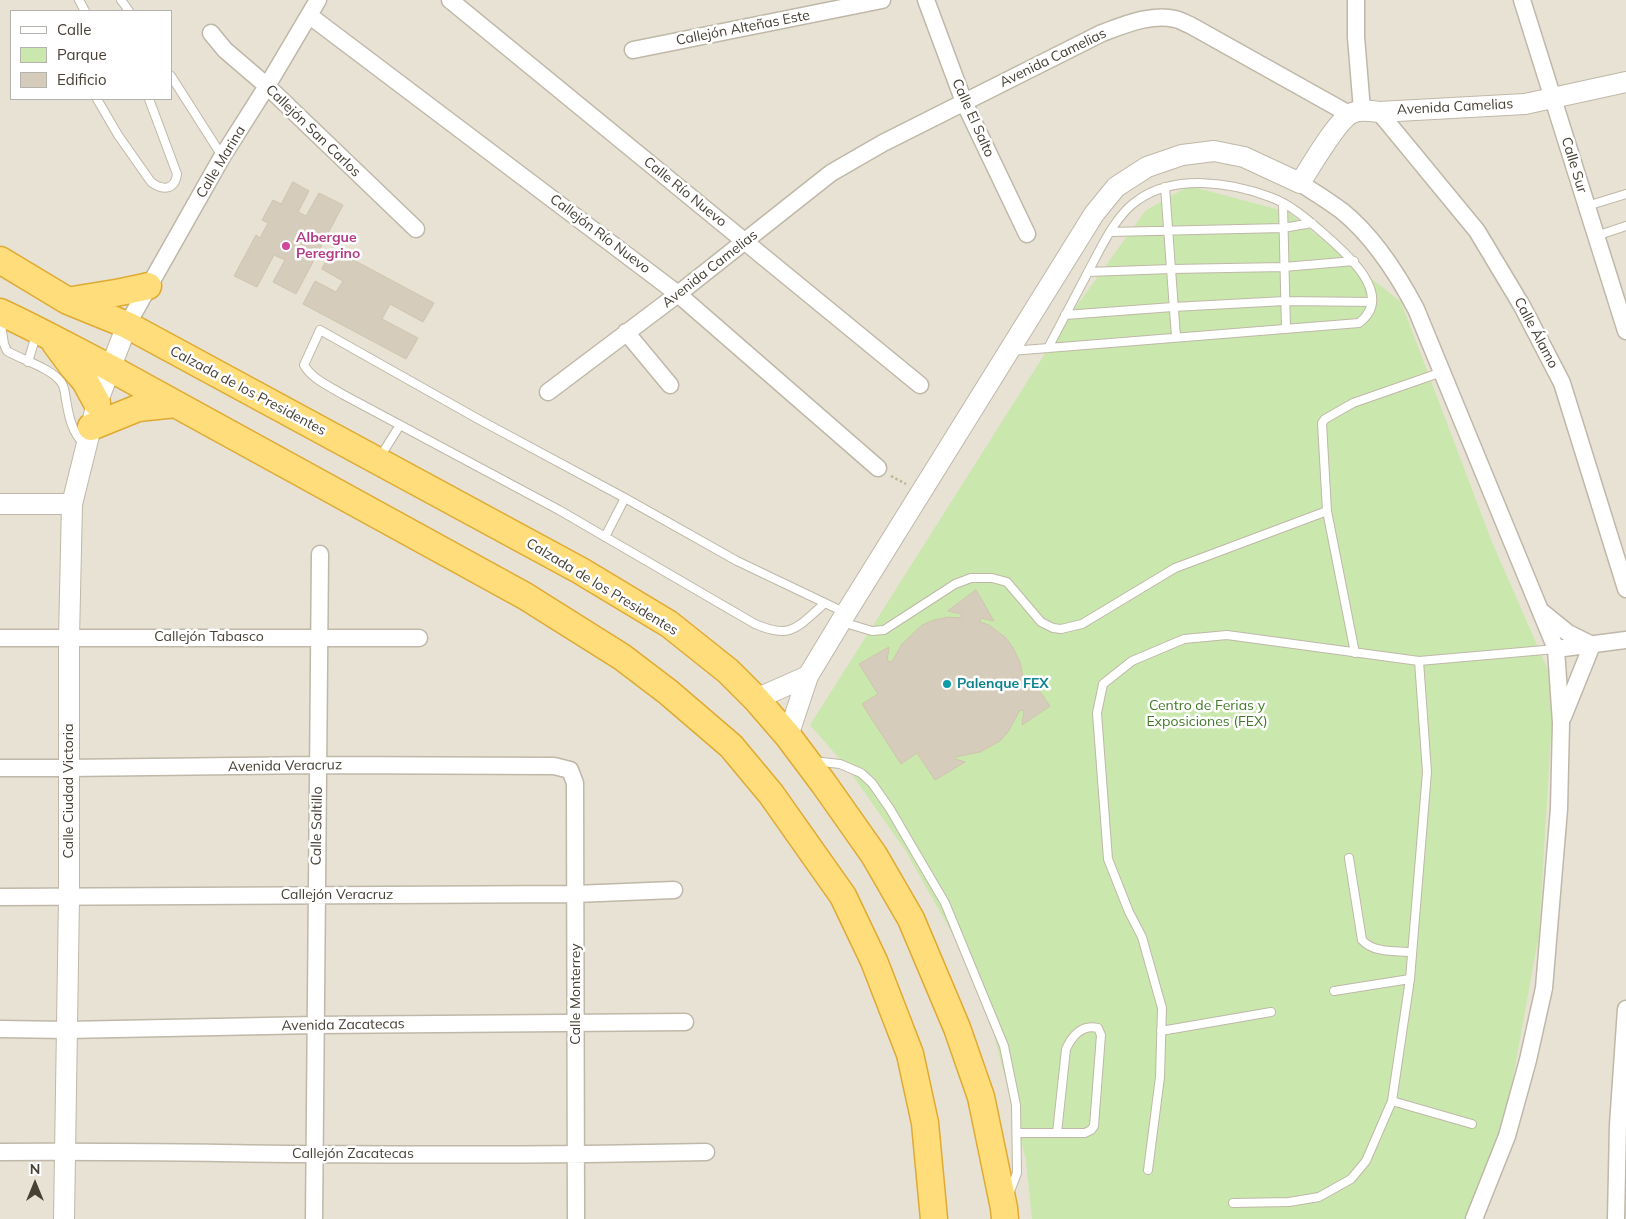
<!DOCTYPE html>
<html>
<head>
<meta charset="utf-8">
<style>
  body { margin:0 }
  #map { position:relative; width:1626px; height:1219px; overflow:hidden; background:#f3f0e5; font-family:Mulish,sans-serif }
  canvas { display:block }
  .legend { position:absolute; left:10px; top:10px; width:162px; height:90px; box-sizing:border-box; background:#fff; border:1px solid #b5b3ae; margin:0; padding:6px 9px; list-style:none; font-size:15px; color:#464035 }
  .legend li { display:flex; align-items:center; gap:10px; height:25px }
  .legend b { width:25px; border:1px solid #b5b3ae }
  .north { position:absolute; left:10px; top:1159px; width:50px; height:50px; -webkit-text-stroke:4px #fff; paint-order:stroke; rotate:0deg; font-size:14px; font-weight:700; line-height:20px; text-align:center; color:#464035 }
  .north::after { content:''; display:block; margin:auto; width:18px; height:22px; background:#464035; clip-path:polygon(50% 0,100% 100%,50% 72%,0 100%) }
</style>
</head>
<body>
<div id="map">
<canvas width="1626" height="1219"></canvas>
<ul class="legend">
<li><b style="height:6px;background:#fff"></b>Calle</li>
<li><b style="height:14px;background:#cae8ad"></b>Parque</li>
<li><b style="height:14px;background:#d5ccbb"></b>Edificio</li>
</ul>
<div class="north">N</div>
</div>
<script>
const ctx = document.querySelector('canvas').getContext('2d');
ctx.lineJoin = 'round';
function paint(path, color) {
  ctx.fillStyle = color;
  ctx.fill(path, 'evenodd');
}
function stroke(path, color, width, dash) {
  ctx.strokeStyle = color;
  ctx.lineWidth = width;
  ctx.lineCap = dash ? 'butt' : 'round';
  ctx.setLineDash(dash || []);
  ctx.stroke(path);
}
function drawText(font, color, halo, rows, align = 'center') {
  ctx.font = font + ' Mulish,sans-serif';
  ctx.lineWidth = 5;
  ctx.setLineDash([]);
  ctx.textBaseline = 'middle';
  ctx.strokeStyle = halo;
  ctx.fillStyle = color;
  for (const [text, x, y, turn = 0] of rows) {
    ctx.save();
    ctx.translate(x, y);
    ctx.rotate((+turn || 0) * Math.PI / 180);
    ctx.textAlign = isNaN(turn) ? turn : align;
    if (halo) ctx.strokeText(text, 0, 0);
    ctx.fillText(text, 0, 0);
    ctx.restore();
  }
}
paint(new Path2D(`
  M0 0H1626V1219H0ZM11 11H171V99H11Z`), '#e7e2d3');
paint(new Path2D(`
  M1189 186 1288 212 1401 302 1492 542 1554 684 1539 934 1505 1122 1466 1219H1032L1026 1160 981 984 905 850 846 766 810 725 1065 322 1146 210Z`), '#cae8ad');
const building = new Path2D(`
  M293 182 309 191 298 212 306 216 319 193 343 205 296 294 273 282 285 260 274 255 257 287 234 276 256 235 260 238 268 223 262 220 273 200 281 204Z
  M333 249 434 303 423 322 390 304 382 319 418 338 406 359 303 304 315 281 336 292 343 281 322 269Z
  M976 590 994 621 981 618 980 622 989 625 997 631 1006 638 1013 648 1020 662 1023 676 1024 692H1028L1030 677 1050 706 1022 725 1024 711 1020 710 1008 732 1000 741 980 752 955 757V759L965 762 935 780 917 753 901 764 862 704 878 694 859 664 889 647 887 661 892 662 902 644 922 625 934 620 948 617 961 618V614L948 611Z`);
paint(building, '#d5ccbb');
stroke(building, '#d0c4ae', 1);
const service = new Path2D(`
  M79 0 85 11
  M121 0 129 11
  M171 76 222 156
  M97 99 118 135 151 182C163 191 175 190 177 174L149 99
  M1165 187 1176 337
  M1283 204 1286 329
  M1587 206 1626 194
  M1110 232 1283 228 1312 223
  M1596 236 1626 226
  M1088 272 1171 269 1284 267 1354 261
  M1065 315 1173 307 1285 301 1372 302
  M0 318 4 344 7 351C22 360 51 368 61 382 65 387 65 394 66 400 69 417 72 433 85 445
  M1011 351C1127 341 1243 332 1359 323 1396 295 1345 252 1323 233 1307 219 1290 204 1270 197 1230 182 1175 174 1138 200 1115 215 1100 250 1087 274 1074 299 1061 323 1048 348
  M28 362 36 335
  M380 457 400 425
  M605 537 625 498
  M824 604C797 627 792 640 755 624L559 510 342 394C329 386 312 379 304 365L320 330 478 419 625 498 737 561 846 613
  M842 622 872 631 884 630 955 584 971 578H992L1007 582 1041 622 1053 628 1061 629 1082 624 1175 568 1327 511
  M1355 653 1327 511 1322 423 1325 419 1353 403 1442 372
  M813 761 840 764 861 773 872 783 890 809 945 903 1004 1046 1016 1105 1017 1173 1009 1194
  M1349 858 1362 940C1373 953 1396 951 1412 952
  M1334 991 1410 979
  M1161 1031 1271 1012
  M1392 1101 1472 1124
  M1017 1133H1085L1091 1130 1094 1126 1101 1035 1098 1028C1082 1024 1072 1036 1066 1049L1057 1133
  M1148 1170 1160 1077 1162 1008 1142 937 1129 912 1108 859 1097 713 1103 684 1132 661 1184 639 1227 635 1419 661
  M1233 1203 1289 1202 1319 1197 1351 1179 1366 1161 1392 1101 1410 979 1427 772 1419 661 1556 649`);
const minor = new Path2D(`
  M450 0 920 385
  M926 0 964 102 1027 234
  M1356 0V37L1362 110
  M1522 0 1626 331
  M310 16 678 294 878 468
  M211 33 225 50 267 86 416 229
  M633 50 882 0
  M1379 112 1477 231 1522 306 1562 383 1626 589
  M1300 183C1314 192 1329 201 1342 211 1373 236 1398 275 1416 309L1556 649 1561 723 1559 809 1544 988 1528 1060 1507 1136 1474 1219
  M127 325 222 157 267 86 318 0
  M626 332 670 385
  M548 392 678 294 831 173 883 143 1102 33C1124 25 1152 13 1175 19 1180 20 1185 23 1190 25L1349 114
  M1542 612 1568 633 1592 645 1563 717
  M0 638H419
  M1556 649 1626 640
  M0 768H69L318 765 554 766 570 770 575 783 576 1219
  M0 897 575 894 674 890
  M0 1029 67 1030 316 1025 685 1022
  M0 1152C104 1151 209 1153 313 1154 444 1155 575 1155 706 1152
  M314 1219 320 554
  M1616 1219 1618 1125 1626 1009`);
const tertiary = new Path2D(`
  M0 504H72
  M756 699 808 676
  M788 736 808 676 846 613 1094 214 1116 187 1147 167 1182 155 1214 151 1244 157 1300 183C1310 168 1337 120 1352 113 1361 109 1370 111 1379 112L1525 104 1626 82
  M64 1219 69 897V638L72 504 97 403 127 325`);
const trunk = new Path2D(`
  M0 260 68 301 127 325 581 571 669 624 728 671 756 699 788 736 824 784 874 855 911 919 957 1028 981 1097 1004 1208 1005 1219
  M68 301C95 296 122 293 148 286
  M0 312C37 329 73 349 110 368L525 596 622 657 668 692 731 746 771 794 843 896 874 961 910 1054 925 1123 934 1219
  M55 343 72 366 85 381 97 403
  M91 427 138 408 176 404`);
stroke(service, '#bfb8a8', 10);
stroke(minor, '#bfb8a8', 19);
stroke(tertiary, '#bfb8a8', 22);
stroke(trunk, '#e0aa32', 29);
stroke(new Path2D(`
  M891 476 906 484`), '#c1b599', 2.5, [2.5, 2.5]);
stroke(service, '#fff', 8);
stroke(minor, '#fff', 16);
stroke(tertiary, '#fff', 20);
stroke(trunk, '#ffdd7b', 26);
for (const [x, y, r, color] of [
  [286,246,5,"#d1479c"],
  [947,684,5,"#0f9aa8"]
]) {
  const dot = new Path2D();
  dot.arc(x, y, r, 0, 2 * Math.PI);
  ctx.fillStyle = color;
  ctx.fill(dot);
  stroke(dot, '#fff', 2);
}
drawText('14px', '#464035', '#fff', [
  ["Callejón Alteñas Este",743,28,-11],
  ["Avenida Camelias",1053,58,-26],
  ["Avenida Camelias",1455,107,-3],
  ["Calle El Salto",973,118,66],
  ["Callejón San Carlos",313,131,44],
  ["Calle Marina",221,162,-59],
  ["Calle Sur",1574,165,73],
  ["Calle Río Nuevo",685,192,39],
  ["Callejón Río Nuevo",600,234,37],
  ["Avenida Camelias",710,269,-38],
  ["Calle Álamo",1536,333,62],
  ["Calzada de los Presidentes",248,391,28],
  ["Calzada de los Presidentes",602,587,31],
  ["Callejón Tabasco",209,637],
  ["Avenida Veracruz",285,766,-1],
  ["Calle Ciudad Victoria",69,791,-90],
  ["Calle Saltillo",317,826,-89],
  ["Callejón Veracruz",337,895],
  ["Calle Monterrey",576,994,-90],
  ["Avenida Zacatecas",343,1025,-1],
  ["Callejón Zacatecas",353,1154]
]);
drawText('bold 14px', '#b23c85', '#fff', [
  ["Albergue",296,238],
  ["Peregrino",296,254]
], 'left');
drawText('bold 14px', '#0d838f', '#fff', [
  ["Palenque FEX",957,684]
], 'left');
drawText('14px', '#417827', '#fff', [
  ["Centro de Ferias y",1207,706],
  ["Exposiciones (FEX)",1207,722]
]);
</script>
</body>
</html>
